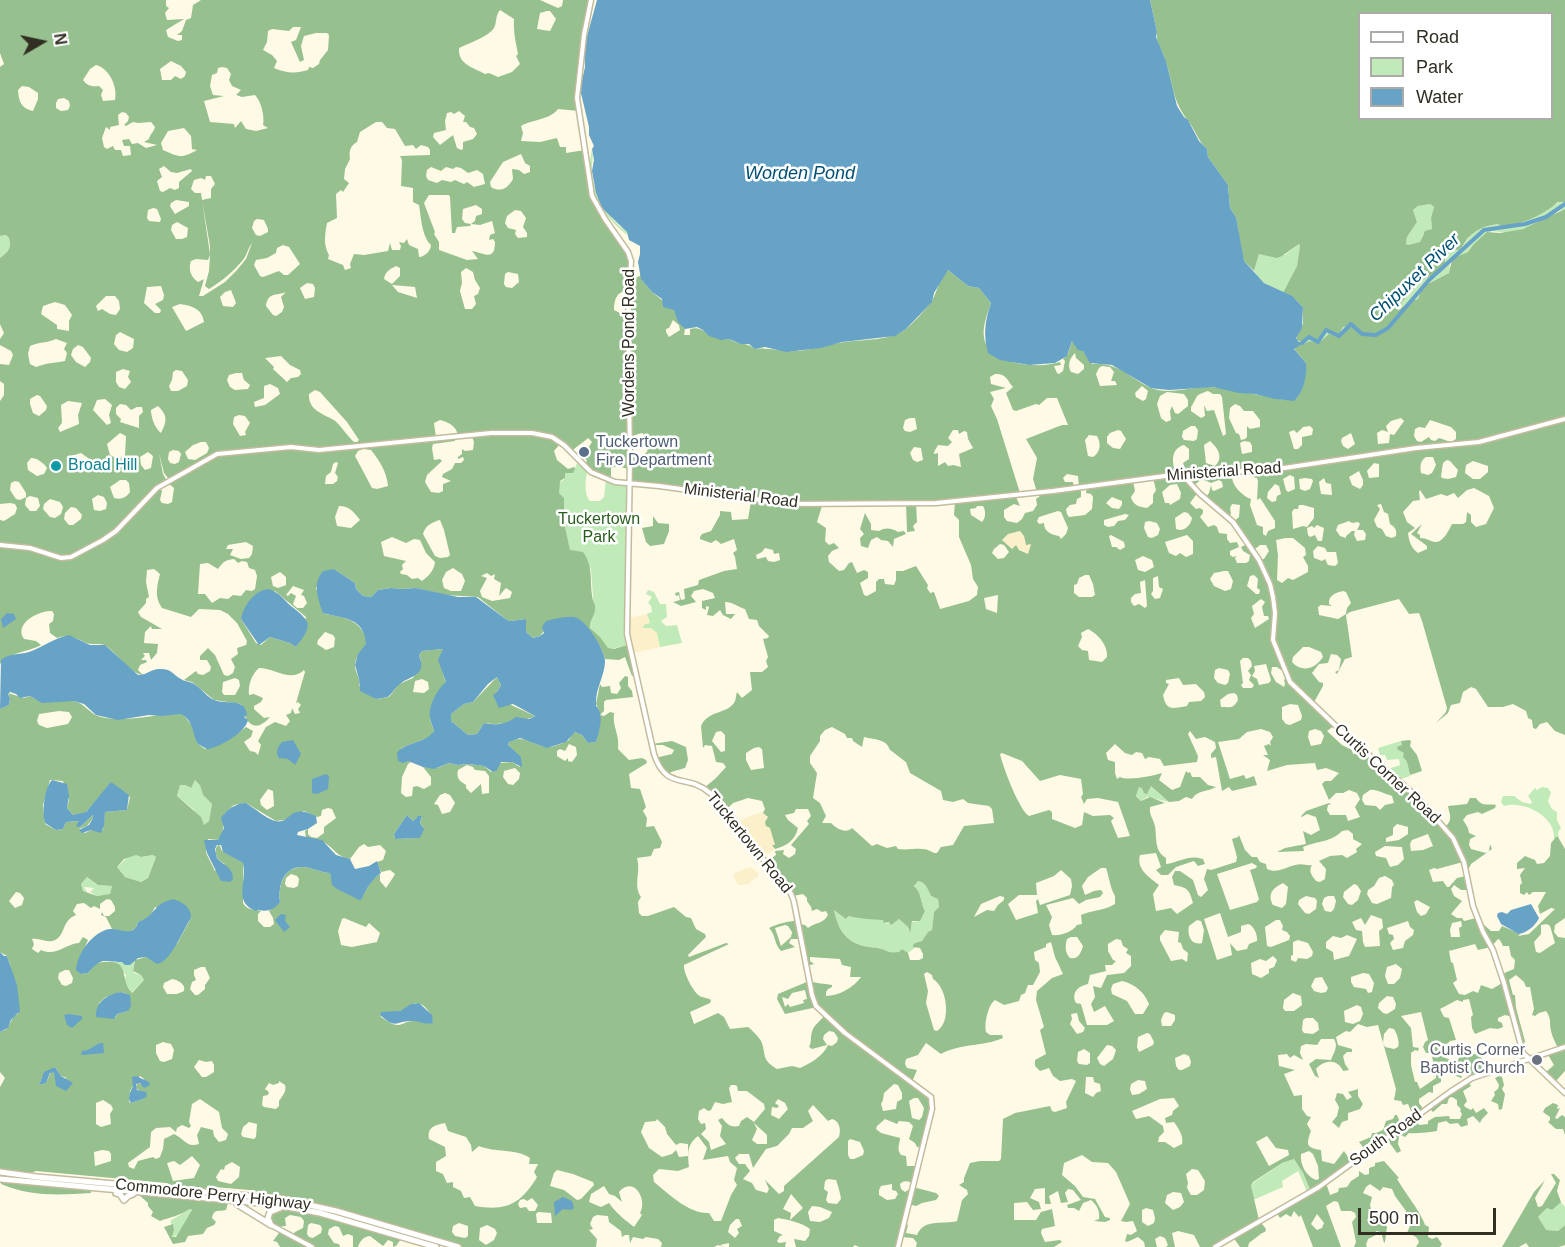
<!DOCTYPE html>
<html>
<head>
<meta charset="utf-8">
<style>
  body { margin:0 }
  #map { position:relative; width:1565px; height:1247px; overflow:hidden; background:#fffae6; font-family:Arial,sans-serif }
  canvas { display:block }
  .legend { position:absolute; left:1358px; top:12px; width:195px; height:108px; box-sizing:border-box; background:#fff; border:2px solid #adaba7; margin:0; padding:8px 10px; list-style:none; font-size:18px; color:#312e22 }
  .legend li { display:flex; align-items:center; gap:12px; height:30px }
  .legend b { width:30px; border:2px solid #adaba7 }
  .north { position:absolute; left:12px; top:12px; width:60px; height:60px; -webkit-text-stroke:4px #fff; paint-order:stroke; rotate:81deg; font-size:16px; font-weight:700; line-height:24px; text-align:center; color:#312e22 }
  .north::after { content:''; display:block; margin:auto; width:21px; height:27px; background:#312e22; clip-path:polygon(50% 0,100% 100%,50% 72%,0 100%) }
  .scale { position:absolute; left:1358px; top:1208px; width:138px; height:27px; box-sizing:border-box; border:3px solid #312e22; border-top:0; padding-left:8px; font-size:18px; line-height:21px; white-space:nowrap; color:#312e22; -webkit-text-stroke:4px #fff; paint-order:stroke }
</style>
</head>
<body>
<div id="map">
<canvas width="1565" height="1247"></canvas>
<ul class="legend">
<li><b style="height:8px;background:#fff"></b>Road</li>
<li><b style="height:16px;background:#c0eab7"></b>Park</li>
<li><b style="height:16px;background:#67a2c7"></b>Water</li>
</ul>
<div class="north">N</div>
<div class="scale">500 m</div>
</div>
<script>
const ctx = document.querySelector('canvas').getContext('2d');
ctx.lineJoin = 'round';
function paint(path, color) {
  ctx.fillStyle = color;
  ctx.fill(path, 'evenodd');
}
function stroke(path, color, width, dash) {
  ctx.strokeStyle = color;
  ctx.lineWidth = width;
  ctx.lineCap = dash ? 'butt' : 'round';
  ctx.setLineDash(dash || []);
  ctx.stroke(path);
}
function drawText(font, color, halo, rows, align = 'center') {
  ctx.font = font + ' Arial,sans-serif';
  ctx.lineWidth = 5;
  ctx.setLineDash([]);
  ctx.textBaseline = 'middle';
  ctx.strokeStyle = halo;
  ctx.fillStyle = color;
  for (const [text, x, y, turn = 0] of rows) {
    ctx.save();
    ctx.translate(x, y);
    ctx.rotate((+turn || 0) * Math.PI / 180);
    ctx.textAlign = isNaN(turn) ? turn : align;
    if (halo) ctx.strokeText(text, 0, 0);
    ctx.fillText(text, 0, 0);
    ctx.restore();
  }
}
paint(new Path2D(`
  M1020 531 1024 535 1025 543H1031L1028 554 1015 547 1012 549 1002 540 1008 534Z
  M647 614 650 623 644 628H651L657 632 660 647 630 654 626 638V619Z
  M763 812 768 817 775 845 773 846 775 849 762 858 736 823 749 816Z
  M747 868H752L758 873V877L753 879 749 884 738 885 733 874Z`), '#fbf0c9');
paint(new Path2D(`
  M592 149C594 157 591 165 592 173 595 197 607 217 627 232V235C598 211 584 187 592 149Z
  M1561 201 1565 202V209C1556 211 1551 216 1544 220 1530 228 1507 235 1492 231L1473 245 1468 252 1450 262 1449 273 1422 287 1418 299 1408 302 1398 310V307L1422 280 1426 277 1437 275 1444 269 1446 253 1451 249 1463 246C1471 231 1482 226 1498 224L1503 228C1528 222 1539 214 1561 201Z
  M1430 204 1434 207 1431 218 1432 229 1423 234 1420 242 1408 245 1406 244 1407 237 1417 222 1413 210 1418 206Z
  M6 235 9 238C12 248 8 252 0 258V236Z
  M1299 244 1300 246 1297 266 1284 293C1272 287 1260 283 1254 271L1259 254 1285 255Z
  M1351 325 1340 337 1332 335 1319 343 1310 341 1304 343 1305 341H1303L1329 329 1341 332 1343 327Z
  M579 460 588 469C585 478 584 495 590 501H600L604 497 606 479 629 484 627 645 608 650 588 625 594 611 591 569 570 551 564 522 563 499 558 491 559 482 564 480 565 473 573 471Z
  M648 590 654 592 660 604H666L667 617 661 621 666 626 677 625 682 643 660 647 657 633 651 628H643L644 625 650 623 647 614 652 612 651 606 648 603 652 597 646 594Z
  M1401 741 1402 745 1398 750 1404 753V759L1407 762 1410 776 1398 780 1388 771 1391 768 1400 765 1399 759 1387 760 1385 755H1380L1378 748Z
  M195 780 200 784 203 795 212 804 209 821 204 825 193 809 177 796 180 785H185L190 788Z
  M1151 786 1169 802 1147 797 1141 801 1136 795 1139 787Z
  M1542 787 1548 788 1551 793 1548 801 1552 809 1557 812V820L1561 828 1558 832 1559 839 1558 837 1554 839C1556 816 1523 800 1504 806L1501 802 1503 796H1514L1522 802 1531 804 1532 802 1528 796 1535 788 1537 790Z
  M136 855 141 857 154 855 156 857 148 878 141 882 125 877 117 867 129 856Z
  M87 877 98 885 112 886 110 894 97 896 90 892 94 888 84 887 87 892 83 891 81 884Z
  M918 881C926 882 928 890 931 896L938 899 939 907 934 912 932 930 928 932 922 941 915 943 913 947H916L908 953 903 950C890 958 888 949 877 948 852 946 838 936 834 910L847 919 849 916 883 920 886 924 889 922 891 924 899 919 908 927 909 932 912 922 920 921 925 911C920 902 922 893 914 886Z
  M135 960 133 969 134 973 141 975 144 980 131 993 125 981 126 975 114 962Z
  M1294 1159 1303 1173 1311 1193 1308 1194 1298 1171 1282 1181 1283 1187 1253 1200 1251 1187 1253 1183 1282 1163Z
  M1560 1201 1565 1207V1225L1558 1231 1545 1230 1538 1217 1547 1208 1552 1210Z
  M190 1209 192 1211 179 1234 172 1238 174 1228 170 1221Z`), '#c0eab7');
paint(new Path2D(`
  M0 0H166V6L169 8 165 13 167 20 184 19 166 30 168 37 178 41 182 40V35H177L182 31 186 20 191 18 193 5 201 0H540L558 8 562 6 563 0H591L577 86 579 111 558 109C550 120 533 119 521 126L523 133 521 141 540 142 557 138 560 147H566V153L585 150 592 195 629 256 630 264 626 291C616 292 614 301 614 310L626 316 628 469 618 466 611 468V480L597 475 584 465 587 461 585 458 590 452 588 448 592 442 588 438C583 443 578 445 573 450 541 421 497 431 458 435 455 425 450 423 440 420L434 423 436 437 318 448 295 446 223 451 168 478 164 473 159 453 163 474 167 481 159 487 162 491 160 500 162 503 168 504 172 502 174 488 168 483 218 457 227 454 297 448 317 451 455 438V441L433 444 432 448 434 460 440 459 442 461 427 475 425 482 431 492 439 493 443 491V484L451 481 442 477 443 474 452 469 455 463H461L464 460 463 457 458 459V457L462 454V449L465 451 473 450 474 442 472 437 505 434 543 435 560 444 554 451 557 460 568 469 574 467 575 469 573 473H565V478L560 481 559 493 564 498V522L570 550 583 552C593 566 590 579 592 595 592 601 596 603 595 610 594 617 589 621 590 628L600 637 608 648 614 649 627 645 635 675 632 676 625 657 619 660 605 659C602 645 588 627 577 618L544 631 540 636 533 638 526 632V619L511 621 507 620 478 597 445 595 416 588 402 589 391 588 378 590 371 597 363 596 356 589 355 583 334 569 316 588 325 614C345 617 364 621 367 644 361 652 352 660 356 671 358 677 360 679 359 686L376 699 389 697 399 684 413 678 421 660 419 655 422 651 443 649C439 659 442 673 446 682L433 701 430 720 434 731 430 737 401 748 408 761 411 762 408 764 402 777 401 793 406 797 412 796 413 787 417 786 424 789 431 785V777L423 767 437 768 449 763 458 765 469 764 484 766 491 772 497 768 499 763 512 762 520 767 515 753 508 745 509 742C522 734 532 744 546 747 552 748 564 743 569 740L572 734 575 732 582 735 588 743 596 742 600 726 599 710 596 704 600 684 602 687 610 686 611 693 617 694 621 688 619 683 625 676 628 677V686L632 691 633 697 606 700 604 702V711L600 715 604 716 610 712 614 713C612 726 620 735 618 749L629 760 642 758 646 760 647 763 629 774 631 788 640 789 646 807 643 811 647 818 646 827 654 826 662 842 660 848 654 849 651 856 637 858C641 872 633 885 641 897L638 902 639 913 642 916H648L674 907 686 917 691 918 696 929 705 934 706 937 688 955 689 957 726 943 729 944 684 965C683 972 694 995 702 997 705 998 708 998 711 1000L710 1003 690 1012 694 1024 718 1013 724 1017 730 1029 748 1027C752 1030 760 1038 762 1043 766 1056 762 1060 777 1069L792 1066 800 1068C811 1063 823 1056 828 1045L832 1046 837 1042 838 1038 834 1032 829 1031 824 1035 823 1039 827 1045 812 1049 809 1047C812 1041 810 1038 812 1032 813 1026 821 1020 825 1015L817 1007 785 1014 777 999 778 994 809 981C817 984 824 983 832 985V987L828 989 826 992V996C839 996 854 987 861 977H850L851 967 842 965 840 959 810 957V961L814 964 807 966 801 939H791L789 943 795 947 781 951C774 944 776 935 769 928 779 923 787 922 798 920L799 924 805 925 808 928C816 922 823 924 828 915L826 911 822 912 817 909 812 911 811 907 807 901V898L803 894 793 896 766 862 776 855 775 851 784 850 783 854 789 858 795 854 796 849 791 845 809 824 807 821 811 816 808 809H796L794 813 785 815 788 820 798 828C795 841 786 846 775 849L772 845H775L770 828 766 826 765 822 768 817 763 813 765 809 762 801 748 798 733 803 726 810 704 788 716 778 726 767 723 763 716 762 712 746 705 745 703 748 701 726C709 709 728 715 735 701 736 698 736 695 737 692L742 698 752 690 750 672H762L768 667 766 661 768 657 763 639 768 638 769 636 759 626 757 620 749 619 745 609C738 607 733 602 725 602L726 614H735L731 619 723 615 720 610 713 616 707 615 709 607 706 606V610L702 608V601L715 598 713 593 703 589 694 591 691 596 696 602 681 606 673 602 680 600 679 595 676 596 675 593 679 592 681 600 685 599 684 589 698 585 699 580 724 571 737 569 735 557 733 553 737 550 734 539 721 544 716 540 711 543 700 539V537L702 534 711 531 720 515V511L731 512 732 520 748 519 751 501 788 506H822L817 522 826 528 825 541 829 545 834 543 839 548 832 551 828 556 829 562 839 571 844 570 849 563 852 562 857 573 864 570 868 572V578L860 583 864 595 867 596 876 591V582L879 579H884L885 584 894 585 896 580V571H903L916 566 928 585 927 588 930 593 934 592 940 609 969 601 977 595 978 587 973 579 971 565 959 537V520L954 515 955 501 916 503 917 522 913 526 915 531 907 532 906 503H792L632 481 631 452 640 457 647 452C649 445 648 437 642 433L635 435 632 439 629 325 631 279 640 276 641 273 642 280 652 292 674 310 679 322 685 329 684 335H690V329C705 325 710 341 729 339 738 345 747 342 755 349 769 347 782 352 796 351 813 350 829 344 845 342 865 339 886 341 903 331 909 328 928 307 932 301 937 292 940 277 948 270L968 286 979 288 991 303C987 315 980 331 986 344 997 365 1039 369 1060 362L1061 365 1054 366 1057 373 1059 374 1063 371 1065 361 1063 359 1068 354 1072 341 1083 351 1092 364C1119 362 1129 378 1151 388 1169 395 1189 387 1207 387 1225 387 1249 394 1266 396 1280 397 1280 403 1297 398L1303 386 1306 363 1295 350V347L1310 341 1319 343 1329 334 1340 337 1346 329 1351 326 1343 327 1339 334 1329 330 1317 340 1313 337 1301 342 1297 340 1296 336 1303 324V307L1296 300 1283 293 1297 266 1300 246 1299 244 1282 256 1277 258 1259 254 1254 271 1244 261 1242 254 1236 217 1230 208 1228 185 1208 157 1207 149C1198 141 1196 131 1189 122 1172 100 1174 88 1166 62 1164 52 1155 43 1157 32L1150 0H1565V202H1558C1542 216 1523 223 1503 228L1498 224C1486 226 1478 228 1469 237 1465 240 1464 246 1459 250L1451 249 1446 253C1444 258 1446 263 1444 268 1438 280 1427 271 1417 287H1415L1398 307 1399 310 1408 302 1418 299 1422 287 1449 273C1453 255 1452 259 1468 252L1473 245 1487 232 1500 233 1523 229 1565 209V735L1555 731 1547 722 1540 724 1536 729 1533 728 1532 720 1528 718 1526 711 1513 704 1503 707H1488L1476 689 1471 687 1463 692 1460 703 1451 705 1448 713 1436 723 1446 712 1447 708 1422 621 1419 613 1409 614 1399 599 1350 612 1346 615 1352 657 1345 659 1337 674 1335 672 1339 670 1341 659 1337 655 1331 654 1328 663 1319 664 1312 673 1319 682 1323 683V686L1313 704 1335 725 1327 731 1342 745 1352 750 1353 754 1364 751 1445 827C1454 819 1449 814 1448 806L1467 804 1470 798H1476C1482 808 1489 803 1496 805L1495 808 1482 814 1478 812 1467 815 1463 820 1468 828 1469 833 1476 836 1470 839 1469 845 1471 849 1486 853 1489 851 1490 844 1492 849 1471 864 1469 868 1465 869 1463 862 1437 869 1434 868 1429 870 1433 882 1443 881 1447 887H1449L1457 878 1466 876 1469 890H1461L1454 885 1451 889 1454 896 1462 901 1451 914 1457 918H1462L1464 921 1476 918 1491 931H1499L1502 926 1520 934 1518 936 1529 934 1555 909 1551 908 1540 914 1538 906 1546 892H1533L1529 895 1527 892 1524 895 1520 893V885L1522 883 1520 875 1525 868 1517 869V863L1525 856 1535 860 1537 864 1544 863 1550 856 1551 843 1556 837H1558L1565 849V918L1555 925 1554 932 1558 937 1565 938V1071L1555 1082 1545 1073 1554 1065 1547 1053 1558 1049C1556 1043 1552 1037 1551 1031 1549 1023 1552 1019 1546 1011L1539 1013 1535 1016 1532 1015 1534 1009 1530 987H1526L1524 982 1516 975 1509 980 1513 995H1515L1516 1008 1525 1041 1524 1044H1520L1513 1017 1505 1015 1498 1018V1021L1502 1023 1503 1027 1498 1029 1490 1028 1475 1034 1472 1028 1471 1017 1473 1015 1469 999 1463 1000V1002L1457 1000 1440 1009 1444 1017 1449 1018 1456 1040 1450 1041 1440 1052V1055L1450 1060V1063L1439 1066 1435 1069 1431 1053H1426L1423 1047 1425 1042 1428 1040 1421 1012 1401 1016 1411 1028 1413 1047 1419 1048 1418 1051 1415 1050 1411 1053V1065L1415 1082H1417L1420 1089 1436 1078V1073L1441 1078V1082L1433 1086V1093L1429 1092 1419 1099V1103L1424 1110 1414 1118 1419 1125 1428 1124V1121L1435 1117 1449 1116 1450 1119H1460L1462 1114 1460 1111 1461 1109 1457 1105V1100L1452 1097 1449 1098 1447 1104H1442L1433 1112 1429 1108 1468 1081 1471 1086 1463 1091 1467 1101 1464 1105 1465 1107 1471 1110 1473 1108 1476 1113 1484 1108 1488 1113 1482 1119 1480 1123 1473 1116 1467 1119 1468 1125 1461 1127 1458 1123 1450 1124 1446 1121 1438 1123 1437 1131C1432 1132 1414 1134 1409 1133L1405 1137 1401 1135 1399 1137 1398 1144 1401 1151 1397 1153 1386 1138 1367 1152 1359 1142 1371 1137 1372 1133H1376L1383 1130 1386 1121 1393 1119 1395 1115H1397L1402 1127 1414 1118 1408 1104 1403 1105 1401 1101 1394 1100 1396 1089 1378 1025 1367 1027 1358 1024 1350 1032 1346 1031 1336 1037 1338 1045 1352 1049V1052H1347L1343 1056 1345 1064 1349 1070 1343 1071C1338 1059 1325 1059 1316 1069L1319 1078 1315 1076 1309 1064 1316 1059 1331 1060C1333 1053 1339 1047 1334 1039H1321L1317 1045 1306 1044 1301 1046 1300 1053 1303 1060 1294 1055 1290 1058 1287 1054 1278 1055 1279 1066 1295 1070 1284 1074 1294 1096 1302 1095V1109L1307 1116 1311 1117 1307 1124 1311 1131C1306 1144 1306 1148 1321 1150L1322 1161 1334 1164 1344 1151 1352 1163 1326 1183 1330 1195 1338 1192 1339 1188 1347 1187 1351 1181 1359 1176V1171L1365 1175 1369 1174V1168L1375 1166V1163L1384 1161 1399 1178 1397 1179C1404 1191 1422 1214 1425 1225L1429 1227 1428 1237 1432 1239 1437 1237 1442 1244 1440 1247H1416L1419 1242C1417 1235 1411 1235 1407 1233L1412 1221 1410 1216H1405L1406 1211 1395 1196 1392 1189 1383 1187 1380 1191 1370 1184 1366 1187 1363 1193 1372 1197 1370 1205 1371 1209 1378 1210 1382 1214V1218L1387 1227 1385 1242 1384 1243 1381 1232 1376 1231V1235L1368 1239 1366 1245 1367 1247H1354L1356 1242 1352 1222 1356 1217 1355 1213 1351 1211H1341L1338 1202 1334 1201 1326 1206 1341 1247H1313L1301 1215 1299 1217 1294 1211 1291 1217 1286 1214 1280 1218 1276 1212 1311 1192 1303 1173 1294 1159 1282 1163 1253 1182 1251 1186 1259 1220 1266 1229 1265 1232 1262 1233 1249 1243 1248 1247H1240L1233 1237 1216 1247H1200L1194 1235 1178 1231 1172 1233 1175 1247H1166L1168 1245 1165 1238 1160 1236 1155 1239 1157 1247H1145L1144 1242 1138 1237 1127 1242 1125 1241 1127 1234 1131 1235 1137 1231 1133 1221 1126 1222 1121 1221 1130 1204 1116 1172 1108 1163 1092 1162 1082 1155 1064 1163 1062 1175 1075 1186 1083 1197 1095 1199 1105 1217 1110 1218V1220L1105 1222 1094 1221 1099 1219C1100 1211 1097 1205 1091 1200L1083 1203 1079 1211 1074 1208H1068L1067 1205 1081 1200 1073 1190 1068 1189 1065 1193 1068 1202 1061 1203 1058 1191 1049 1196 1051 1204H1045V1188L1035 1189 1030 1198 1039 1202 1041 1209 1033 1210 1027 1202 1014 1203V1220H1036L1041 1212 1052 1209 1055 1226 1042 1229 1041 1233 1045 1242 1060 1240 1062 1242 1054 1247H916L917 1243 913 1238 901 1237 898 1247H859L855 1245 853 1247H796L794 1239 805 1241 809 1236 810 1229C800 1222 789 1220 778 1218L774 1220V1231L783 1235 780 1236 777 1241 779 1243 786 1242 785 1247H729V1243L720 1245 724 1247 718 1245 714 1247H661L662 1243 658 1239 646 1237 643 1239 633 1237 630 1243 629 1235H625L622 1237 621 1231 609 1222 608 1216 597 1215 593 1217 590 1224 593 1229 589 1230 597 1239 596 1247H463L323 1205 249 1190 214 1187 209 1189 171 1185 166 1183 36 1171 28 1174 0 1172V1087L5 1078 0 1072V1032L7 1029 14 1016 18 1014 10 964 7 956 0 952V709L9 705 10 698 8 693 24 698 30 696C48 708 57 697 74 701 85 703 90 715 101 717 128 723 155 713 183 714L193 727 198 744 205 749 227 741 246 727 253 731 251 737 244 742 250 751 255 752 258 755 261 745 258 741 266 727 275 722 286 726 290 721 286 715 291 713 292 708 295 714 300 713 298 709 301 705 298 702 296 703 305 672 304 670C291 683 275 668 259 668 251 675 248 686 249 695L254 694 263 698 261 702 254 706V709L264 718 270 717C254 735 245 722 241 704L214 700 192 682 184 680 196 671 198 674 203 675 210 671 211 667 207 660H200V656L208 648 215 655 224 675 228 676 233 673 235 667 231 659 238 654 237 648 246 645 247 641 237 623 228 614 220 610 199 609 191 617 162 608C154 597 157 586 160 574L154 569 147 570 146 582 149 597 146 599V603L138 612 141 617 162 629H152L151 626 145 632 144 643 158 644 157 653 151 660 149 653H143L145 656 141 660H146L147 662 140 665 138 670 143 675C129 673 118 654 106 646 100 642 91 646 84 642 75 637 67 634 57 638L50 633 49 624 53 621 54 614 52 611C40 610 13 623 24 639L36 641 41 645C27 653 11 651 0 664V520L4 521 15 514 17 508 15 504 10 503 0 504V401L4 395V384L0 381V364L9 365 13 355 11 351 0 345V339L4 333 0 324V258C8 252 12 248 9 238L6 235 0 236V67L4 64 0 53ZM500 10 514 19C513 31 516 43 518 54L516 56 520 64 512 72 498 77 489 73 485 74C473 67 458 65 459 48 468 44 489 36 494 28 497 23 495 16 500 10ZM547 11H550L556 19 550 31 537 29 540 13ZM1360 14H1552V118H1360ZM293 27H301L296 40 291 42 300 62 304 60 301 46 304 36 316 33H327L329 35 328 50 320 60 319 64 313 68 309 67 308 70C295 74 286 73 274 68L277 61 272 55 263 50 267 42 268 31 272 29 289 31ZM171 61 181 66 186 72 185 76 181 79 175 76 171 80H162L160 69ZM96 65C109 68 118 87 115 100L103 101 101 95 103 90 99 86C93 87 87 86 83 80L90 69ZM222 67 227 68 231 74 229 80 232 86 241 90 236 95 242 97 255 95C261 101 265 117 263 125L268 128 256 131 246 129 241 121 235 128 234 124 210 122 204 101 224 96 213 95 210 86 212 75 217 73 218 68ZM22 86 29 87 38 93V99L33 111C21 108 19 102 18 90ZM64 98 69 101 70 106 68 110 61 111 56 108V103L58 99ZM459 111 465 116 463 122H466L470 127 474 128 477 134 473 139 463 142V149L461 150 457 148 453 135 440 145 433 137 434 133 446 130 445 121 447 113 451 112 454 114ZM122 112 126 113 129 117 128 121 124 125 126 126 133 122 138 123 151 122 155 127C154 132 150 134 149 139L144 142 157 145 146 148 138 143 132 144 129 139 122 140 124 146H130L131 155 123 156 121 150H115L113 146 107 149 104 147 102 138 106 127 110 130V127L119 125 118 115ZM376 122H382L387 128 395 129 405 146 413 145 416 149 421 145 428 147 430 150V155L400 156 402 160 401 186 413 188V202L419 205C421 217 422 237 431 245 431 250 425 257 419 257L418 249 409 245 407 239 404 243 399 242 401 246 400 250H392L390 243 388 251 364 255 354 254 350 264 351 268 345 270 343 265 328 259 329 255C323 245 325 234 327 223L337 218 336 194 341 190 343 192 349 183 344 179 345 169 350 159C349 151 350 146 357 142L360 132ZM184 128 191 136 192 149 197 150C181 159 179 157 163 150L161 143 168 131ZM521 154 525 163 530 166V172L524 174 519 170 512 169 513 179C508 188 501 193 491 187L490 182 503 162ZM164 166 171 172 177 173 191 169 192 171 179 182V188L175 190 170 188 163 192 160 191 157 181 162 177 159 169ZM446 167 453 169 456 167 461 168 468 173 477 170 483 174 485 184 474 187 467 182 464 184 455 180 451 182 442 180 437 183 428 180 426 176 427 170 431 167 441 171ZM206 176H211L215 184 211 189V198L202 200 210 246V254L201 193H195L191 189 194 180 201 178 205 180ZM429 195H449L450 197 452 233H455L457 227 470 226 471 224 480 225 492 221 495 233 490 235 489 240 493 239 495 242C495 262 484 253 472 251L478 259 467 260 439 250V242L434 234 435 232 424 203ZM176 200 189 202V206L175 214 170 206 171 203ZM1430 204 1434 207 1431 218 1432 229 1425 231 1420 242 1408 245 1406 244 1407 237 1417 222 1413 210 1418 206ZM476 205 482 209V214L476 216 475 221 471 224 465 223 462 219 463 209ZM153 208 157 209 161 219 160 222 149 221 147 218 148 210ZM515 210 521 211 526 218 523 227 527 233V237L518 238 515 234 516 230 508 228 505 223 507 216ZM257 219 264 220 268 229V232L260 236 256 235 252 228 254 221ZM177 222 188 228 187 237 182 239H176L171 230 172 225ZM252 243 246 259 237 270 225 282 203 296H199L204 279 198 282C191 277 188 270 191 261L196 259 208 260 210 255 209 271 205 286 209 289C222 281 233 272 243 260 247 255 248 248 252 243ZM283 245 289 247 300 264 288 275H284L279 271 263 277 260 276 254 265 256 260 267 258 276 253 277 248ZM396 266 400 268V276L392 284 384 279C385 272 390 269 396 266ZM466 268 473 272 475 280 480 288 478 294 474 296 476 304 472 309H465L460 291 462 283 461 272ZM508 272 518 274 519 282 512 288 506 287 504 284 505 274ZM307 283 313 284 315 288 314 297 305 299 300 288ZM392 285 415 287 417 298 398 292ZM161 286 164 295 163 300 155 304 161 310 160 313H155L144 303 147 287ZM231 290 236 303 233 307 223 306 220 297 225 292ZM286 292 281 297 284 307 282 312 276 316 273 315 266 306C268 292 276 296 286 292ZM106 296H115L119 301 120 309 116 315 110 314 102 309 98 311 96 306ZM55 302 65 305 72 315 69 321V331L57 329V325L41 314 43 306ZM180 304C193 306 202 309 204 322L186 331 172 307ZM673 320 679 325 680 330 669 337 666 332V329L669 328ZM120 332 134 339 133 348 127 352 119 350 114 344 116 335ZM56 339 67 343 64 349 67 353 65 361C54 363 46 363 36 367L30 364 28 354 30 346C39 342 47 343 56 339ZM78 345 83 347 91 358 90 362 85 367 76 362 71 355 73 349ZM1075 353 1076 358 1084 365V369L1078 374 1071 372C1067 365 1070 358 1075 353ZM281 356 290 365 300 370 301 374 298 377 291 378 287 382 273 369 274 367 265 358ZM1102 366 1110 367 1114 372 1111 381H1115L1117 385 1100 386 1096 374 1099 368ZM123 369 130 371 128 377 131 382 125 389 119 387 116 382V372ZM176 370 182 371 188 380 187 386 178 391H171L169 386 172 380 173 372ZM236 373H242L244 380 250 385 248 389 235 390 230 387 227 380 229 375ZM995 374C1006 373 1007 380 1013 387L1006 393 1013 410 1016 411 1036 404 1039 405 1047 398H1057L1068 425H1062L1026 439 1037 458 1033 479 1037 492H1039L1040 496 1036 499 1037 505 1033 511 1025 513 1022 519 1017 523 1007 521 1004 517V510L1014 504 1020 506 1015 495 1020 493 997 419 991 406 994 399 990 392 1006 388 991 384 990 377ZM270 384 278 388 280 394 265 405 255 407 254 402 264 398V386ZM1142 386 1148 391 1146 399 1143 401 1136 397 1135 393ZM315 390 320 392 347 422 359 440 357 442H354C348 437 340 424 334 420 323 414 308 410 309 394ZM1208 391 1213 394H1220L1222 397 1226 434 1223 436 1214 410 1207 411 1204 405 1205 416 1201 418 1191 411V407C1199 395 1193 396 1208 391ZM1167 392 1184 394 1188 400V406L1178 414 1175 413 1172 406 1170 411 1171 420 1166 422 1161 418 1157 404 1160 396ZM37 395 40 396 47 406 46 410 39 416 33 413 30 404V399ZM105 399 112 405 109 415 111 423 107 425 93 410 97 400ZM68 401 82 403 78 415 79 424 60 432 58 428 62 423 61 405ZM120 404 126 405 131 410 137 407H142L143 412 139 416V428L120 422 121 419 116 414V408ZM1235 404 1240 406 1244 411H1253L1260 420V427L1250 429 1247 426V437L1245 439 1241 440 1239 434 1236 433 1229 418 1230 408ZM158 406C168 416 167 421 161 433 155 428 151 418 151 410ZM239 415 245 416 250 423 245 432 246 435 240 436 233 424 234 417ZM910 418H915L917 429 910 432 905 431 903 428 905 420ZM1401 418 1404 421 1394 435 1390 434 1389 443 1378 444 1377 433 1382 430 1388 432 1386 426 1391 421ZM1430 420 1451 427 1456 432V439L1451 442 1439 438 1435 441 1431 440 1429 437 1421 442 1417 441 1414 436 1415 429 1419 427 1425 428ZM1191 426H1195L1198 430 1197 439 1194 441 1184 440 1182 437 1183 431ZM1310 426 1313 429 1312 435 1302 437V445L1298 449H1294L1289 432 1294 430 1297 433 1303 427ZM953 430H958L959 434 964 431 967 432 968 439 973 448 959 454 961 467 953 465 948 466 945 462 938 466V453L934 454V452L938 445 948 446 952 442 948 438ZM1118 430 1121 431 1126 439 1120 449 1113 448 1107 443V437L1110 433ZM120 433 126 436 125 455 118 459 110 455 107 444ZM1351 433 1355 444 1348 449 1343 446 1341 441 1342 438ZM1089 435 1097 436C1101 443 1101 452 1093 457L1088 456 1085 440ZM1210 441C1216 446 1225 457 1215 466L1206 463 1204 445ZM1244 441 1250 442 1252 446V452L1242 454 1240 443ZM201 442H206L209 448 207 453 195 460 188 459 185 452 193 445ZM1184 445 1189 449V459L1183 463 1187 474 1176 475C1172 463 1170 449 1184 445ZM914 447 921 448 923 460 917 462 913 460 910 453ZM363 449 371 450C380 461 387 473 388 486L377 489 372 488 355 456 358 451ZM173 450 179 451 181 454 179 462 175 464 170 463 168 459 169 452ZM148 452 153 456 151 468 145 470 141 465 140 457ZM81 453 88 458V466L74 469 71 456ZM1426 457H1433L1436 465 1432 473 1428 475 1421 473C1420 466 1420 461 1426 457ZM31 458C37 458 44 463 47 468L44 474 37 476 28 470 27 463ZM1447 460 1450 461 1458 470 1456 477 1448 479 1442 478 1441 476 1443 463ZM1473 461 1488 466V472L1480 479H1473L1465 473 1466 465ZM336 462 338 463 335 473 338 477 337 481 333 484H325L326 476 331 472 333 464ZM1374 463 1379 464V477L1369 478 1367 471ZM1359 471 1363 480V485L1360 489 1352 485 1349 477ZM1232 473H1249L1250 476 1257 478 1258 481 1257 500 1260 498 1275 521V528L1268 531 1266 536 1263 534V527L1257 525 1250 505 1251 499C1242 496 1230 484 1232 473ZM1067 474 1078 476 1079 488H1074L1073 482H1065L1063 478ZM1290 475 1294 477 1295 489 1288 492 1286 490 1283 479ZM1153 478 1156 490 1153 495V503L1147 508C1139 507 1133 505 1131 497L1135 491 1133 481ZM1305 478 1312 479 1313 481 1310 489 1305 491 1300 489 1299 479ZM1324 478 1326 483 1331 484 1332 495 1321 494 1319 482ZM1202 479 1211 483 1219 480 1222 482 1223 487 1214 491 1212 490 1211 485 1209 493 1205 498 1228 517 1231 514 1230 508 1232 504 1240 505 1239 517 1233 522 1248 544 1241 547 1243 551 1250 555 1249 561 1246 563H1237L1235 558 1237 556 1233 557 1230 555V551L1239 547 1237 542 1230 543 1227 539V534L1219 533 1217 527 1214 525 1208 527 1200 517 1203 513V510L1200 508 1196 509 1190 503 1198 492 1193 486ZM120 480H126L129 483 130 492C126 498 121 500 114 498L110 487ZM15 481 19 482 26 493V497L20 500 16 499 10 490 11 483ZM1177 484 1181 493 1180 499 1170 505 1169 503H1165L1162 492 1170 485ZM1275 484 1279 486 1281 494 1277 496 1276 501 1272 502 1267 498 1268 492ZM1087 487 1086 493 1091 494 1093 497 1092 509 1085 515 1069 517 1067 514 1066 509 1070 505 1076 504 1077 499 1081 497V488ZM1474 488 1489 496 1494 508 1486 524 1476 527 1471 522V515L1467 512 1466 522 1463 524H1452C1449 530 1443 543 1435 542 1429 541 1427 538 1420 538V535L1417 533 1422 524 1411 534 1427 546V549L1418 553C1411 548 1409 541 1408 533L1415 528 1407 522 1403 512 1413 501 1420 500 1419 492 1420 490 1426 499 1441 494 1447 496 1454 493 1458 498 1467 490ZM98 495 104 497 107 503 106 509 100 511 94 510 92 499ZM30 496 38 498 40 506 36 511H30L25 505 26 498ZM1112 497 1122 501V505L1119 509 1112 508 1106 503ZM50 499 60 502 63 507 61 514 55 518 50 517 43 509 44 504ZM1381 504 1384 512 1388 514 1390 524C1395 527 1397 530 1396 536L1392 538 1386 536 1382 529 1377 527 1374 520 1380 509 1377 505ZM1299 505H1303L1314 508V518L1307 527 1303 526 1293 529 1292 512 1294 509H1298ZM339 506C349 506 354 512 360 520L351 528 337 526 335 517ZM977 506H983C986 511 986 518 982 522L971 515 970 509 976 508ZM71 507 76 508 82 515 81 519 73 525H69L64 519 65 513ZM1058 511 1061 512 1068 528 1066 534 1061 539 1059 536C1052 535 1044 532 1044 523L1039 524 1037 521 1039 517ZM1184 512 1188 513 1192 518C1191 524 1186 530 1180 530L1176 529 1175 518ZM1125 514 1129 515 1125 520 1118 521 1114 526 1108 527 1104 525V520ZM440 520 444 530 450 555 448 557 440 558 435 556 423 534C425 526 432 522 440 520ZM1149 521 1157 523 1160 529 1158 535 1152 538 1148 537 1144 528 1145 522ZM1349 521 1352 523 1358 522 1360 524 1357 530H1363L1366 534 1365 540 1357 541 1354 535 1355 531H1352L1346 536V538L1340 536 1336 530 1338 525ZM1317 525 1324 528 1322 541H1318L1315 535 1310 537 1308 535 1307 528 1312 526 1314 528ZM1020 531 1024 536 1026 545 1031 544 1028 554 1019 550 1016 545 1012 549 1002 540 1008 534ZM1111 535 1124 542 1125 547 1120 550 1116 547H1112L1109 536ZM1187 535 1193 541V554L1186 557 1180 553 1176 556 1169 553 1165 542ZM392 537 406 543 414 539 420 540 426 553 435 562C434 570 429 576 422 581L418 578 412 579 407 575 401 574 400 572 403 569 402 565 406 561 384 556 381 542ZM1286 538H1293L1305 548 1306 555 1303 557 1308 566V572L1293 580 1288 578 1282 583 1277 580 1278 555 1276 540ZM246 542 253 546 252 554 249 558 241 559 230 555 233 549H226L228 545ZM1000 544 1004 545 1009 552 1004 558 998 559 992 553 994 549ZM1260 545H1266L1269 551 1264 559 1260 560 1254 550ZM1318 546 1325 548 1327 552H1336L1338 563 1335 566 1328 565 1325 559 1322 561 1314 558 1313 551ZM765 548 773 550 774 554 779 553 780 560 774 562 768 561 766 557 757 559 756 555 762 552ZM1143 556 1152 560 1154 567 1145 572 1138 570 1135 560ZM234 559 238 563 242 561 247 562 249 568 255 570 257 576 255 589 252 591 246 590 241 596 233 595 228 599 220 598 212 603 205 594H198L200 564 208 563 218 569C223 562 225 560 234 559ZM453 568 462 574 465 581 461 591H451L444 588 442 580 446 572ZM1224 571H1228L1233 581 1231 589 1225 591 1214 586 1210 579 1214 573ZM280 572 286 577V585L278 588 273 586 271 577ZM487 573 491 576 495 574 494 579 501 583 499 596 506 588 512 592 510 598 492 601 482 597 480 591 487 578 481 576ZM1085 575H1089L1093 584 1095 595 1092 597H1079L1074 593V585L1077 584 1079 578ZM1254 575 1258 579 1257 588 1260 590 1259 594H1256L1247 586 1250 576ZM1158 576 1159 587 1163 589 1160 598 1155 599 1151 594 1153 591V578ZM1145 580 1147 606 1145 608 1139 604 1134 606 1131 602V598L1135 594 1141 593 1140 582ZM293 586 304 590 301 595 304 596 307 603 303 608H297L293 604 296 596 291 593 288 596 286 595ZM275 591 306 617 299 643 296 647 290 643 270 637 261 645 256 643 241 619ZM1343 591 1346 592 1351 603 1347 608 1346 614 1338 619 1319 615 1318 607 1321 605 1332 606 1329 604C1328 595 1336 593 1343 591ZM998 595 997 613 986 609 984 598ZM1261 599 1265 602 1262 607 1264 616H1268L1269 619 1255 628 1251 618 1254 614 1252 606ZM1088 629C1098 634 1108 645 1107 657L1102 662 1089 660 1088 651 1082 650 1078 646 1082 637 1081 633ZM325 632 333 635 335 638 334 647 326 650 317 644 318 640ZM1303 647H1309L1321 652 1323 657C1315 669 1302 673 1292 662L1293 657ZM1243 658H1248L1251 661 1252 666 1248 671 1251 675 1249 680 1254 685 1252 688H1243L1241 685 1243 683 1240 661ZM1266 664 1271 680 1269 683 1259 685 1257 679 1252 676 1255 671 1254 666ZM1272 667H1277L1281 670H1285L1287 677 1284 680 1285 684 1284 687 1276 682 1271 673ZM1219 668 1228 670 1230 674 1228 683 1225 685 1218 683 1214 678 1215 670ZM235 678 239 680 240 686 235 695H224L222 692 223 682ZM1179 678 1183 685 1196 684 1204 692 1205 697 1201 701 1189 702 1187 706C1173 708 1166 712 1163 695L1169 684 1166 683V680ZM422 679 428 682 429 689 424 693 413 692 415 681ZM1234 693 1237 695 1238 700C1233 709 1231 707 1221 707L1220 700 1228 694ZM1290 704 1298 705 1302 716 1301 720 1290 725 1286 724 1282 719V707ZM59 711 69 712 72 717 68 724 47 728 39 725 37 721 39 714ZM832 727 845 734 847 738H852L853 741 862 747 864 737C874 740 886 738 890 750 892 751 903 760 906 762L910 773 941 791 943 800 953 802 963 799 968 803 989 806 992 809 994 823 964 826 953 845 941 847 937 853H934C922 845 912 851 898 849L896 846 887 848 877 844 872 846 852 828C846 834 837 829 831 823H822L826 816 820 803 813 798 817 773 810 763V756L820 741V736L825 730ZM1261 729 1270 732 1273 737 1270 742 1271 746 1269 744 1264 746 1268 755H1263L1270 760 1267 771 1287 765 1315 763 1317 770 1326 768 1339 773 1331 781H1325L1322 784 1329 800 1336 793H1343L1349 790 1357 793 1360 799 1355 807 1360 817 1348 821 1346 815H1330L1327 810 1328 805 1331 804 1329 803 1306 811 1301 816 1302 817 1307 814 1316 817 1320 830 1311 835 1303 831 1306 844 1285 848 1277 852 1304 851 1303 847C1317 841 1332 842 1342 831L1348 830 1353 834V839L1362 844 1356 849 1357 852 1347 858 1342 855 1330 856 1319 861 1326 869 1325 879 1320 882 1316 881C1312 876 1308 871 1312 865 1306 866 1303 863 1295 865 1286 867 1277 874 1267 869L1266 864 1260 862 1257 857H1252L1245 850 1239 835 1238 837 1232 839 1237 857 1236 862 1211 870 1207 869 1204 879 1208 890 1201 897 1198 895 1193 880 1180 871H1175L1172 877 1174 885C1187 888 1189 888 1193 903L1177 914 1171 908 1156 911 1153 894 1159 885C1149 877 1136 869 1140 855L1156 853 1161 867 1156 870 1161 875H1168L1176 867 1194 861 1198 866 1205 864 1203 859C1190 854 1179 862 1166 864V858C1154 851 1157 838 1155 826 1153 818 1149 815 1150 807L1165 803 1150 797 1141 801 1136 796 1139 787 1142 788 1144 793 1147 794 1151 786 1169 802 1179 801 1186 797 1192 799C1197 790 1208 792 1216 787L1208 785 1200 777H1192L1190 772 1188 773 1186 771 1180 787 1172 790 1159 780 1162 773C1153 776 1128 781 1120 777L1117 779 1115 773V762L1108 760 1106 753 1115 744 1125 753 1132 755 1136 752 1142 753 1145 759 1149 757 1160 759 1164 766 1197 762 1198 756 1188 734 1190 731 1196 739 1205 737 1215 742 1216 748 1211 754V758L1216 757 1222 791 1229 787 1232 791 1257 785 1254 776 1246 779 1244 775 1230 779 1218 742 1239 739 1247 732ZM1315 729 1321 731 1324 736 1321 744 1311 746 1308 737 1309 731ZM721 731 725 735V751L721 752 712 741 716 732ZM569 744 576 747 577 755 572 762 568 761V758L565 761 557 756V751L560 749 565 751ZM759 747 762 749 764 768 751 770 746 760V753L754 748ZM1002 753 1022 761 1040 781 1060 775 1081 779 1083 794 1081 797 1084 804 1087 799 1098 798 1118 802 1130 836 1118 838 1111 821 1114 818 1110 815 1093 816 1084 812 1082 825 1075 828 1052 819V812L1049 810 1029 816C1019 810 1003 767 1000 754ZM467 765 473 767 475 770 485 771 489 776V793L482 794 481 784 471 793 466 788V785C460 781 456 779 458 770ZM515 768 520 773 519 779 513 785 508 784 503 777 504 771ZM50 780 63 781 69 800 67 808 73 815 84 814 100 796 115 787 126 793 130 797 127 810 105 812 103 830H91L85 833 79 829 87 826 93 818V815L80 827 79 821 66 822 63 829 56 830 45 824 43 805ZM195 780 200 785 203 795 212 804 209 821 204 825 201 817 177 796 180 785H185L191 788ZM268 789 273 791 274 806 267 810 261 805 260 800ZM1370 790C1376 789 1385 794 1392 796L1394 803 1385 805 1380 810 1376 806 1365 805 1362 800 1363 795ZM445 793 450 795 455 803 450 812 442 814 438 805 434 804 440 795ZM246 803 276 821 284 820 304 811 317 817 321 816 322 810 328 808 332 809 336 818 324 827V833L317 838 311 837 308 834V829L305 831 306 838C312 840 319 839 325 843 336 850 336 856 350 859L359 847 364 844 368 847 380 845 386 851 383 860 377 862 381 872 390 870 395 874 394 876 386 888 380 881V874C373 878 363 892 362 899 347 894 332 890 330 873 321 873 312 867 302 867 283 867 278 887 280 902L269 911 273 918 274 924 270 927H264L258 921V914L261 911C255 909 247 911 243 903V863L222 851 219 844 216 848C215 856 218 861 225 864L215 871 206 853 208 839 218 840C225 832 223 823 224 814L234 805ZM407 815 413 821 417 817H422L420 823 423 827 418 838 395 839 394 834ZM1397 824 1408 827V834L1399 840 1386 842V838L1393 835V828ZM1428 834 1433 846 1423 850 1411 851 1410 844 1412 840ZM1385 846 1402 847 1404 859 1398 865 1390 867 1386 858 1376 856 1375 852ZM136 855 141 857 153 855 156 857 148 878 141 882 125 877 117 867 124 859ZM1252 863 1257 866 1256 868 1250 870 1259 899 1257 902 1230 910 1217 874ZM1101 868H1106C1109 876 1110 888 1115 896V904C1104 911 1091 910 1081 915L1082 924 1077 925C1072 932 1061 936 1052 935L1049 925 1052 917 1046 905 1073 898 1079 904 1086 900 1100 897 1103 893 1101 890 1094 891 1085 895 1082 886 1088 877ZM1061 870 1071 879 1072 886 1070 895 1040 905 1038 899 1036 901 1038 913 1016 920 1008 904 1019 895H1037L1036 883 1054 876ZM291 874 297 876 299 879 298 886 294 888 287 887 285 884 286 878ZM1385 876 1392 880 1394 885 1392 887 1391 898 1377 904 1372 903 1367 894 1368 890 1374 886 1379 878ZM87 877 98 885 112 886 110 894 97 896 83 891 81 884ZM918 881C926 882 928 890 931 896L938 899 939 907 934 912 932 930 928 932 922 941 915 943 913 945V947L920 948 923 954V958L919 960H910L908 953 902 949 899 952C886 954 887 949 877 948 851 946 839 936 834 910L846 919 849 916C854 918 877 920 883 920L884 923 889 922 891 925 899 919 908 927 910 933 912 921H920L925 911C920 902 922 893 914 886ZM1283 883 1288 887 1286 904 1282 908 1273 905C1267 894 1273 888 1283 883ZM1354 884 1357 885 1361 891 1358 900 1352 905 1348 904 1343 897 1344 892ZM16 892 20 893 24 898 22 905 15 908 9 901ZM1000 896 1004 897V900L998 905 994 911 987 910 974 917 981 904ZM1306 896 1315 898 1317 901 1316 909 1309 914 1305 913 1298 904 1299 900ZM1328 896H1334L1336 901 1334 909 1331 912 1325 911 1322 904 1324 898ZM107 899 111 900 115 907V911L109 916H104L102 912 101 915 106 917 112 929C123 931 134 936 138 922L149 918 155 907 191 918 177 944 153 960 146 957 135 960 133 971 141 975 144 980 132 993C118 978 133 956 97 963L88 973 81 974 77 966 88 940 83 937 79 943C65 944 56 957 41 950L38 953 32 949 34 944 32 939C39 937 48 944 55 940 66 935 61 921 76 915L73 911 77 904 84 903 91 908 94 906 100 909V904ZM1417 900 1430 907 1426 914 1421 916 1417 912 1414 902ZM1220 913 1228 937 1241 932V926L1248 924C1254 925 1258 936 1257 941L1249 944 1247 949 1237 951 1230 943 1232 955 1217 960 1204 919ZM1371 915 1382 919 1383 928 1379 931 1380 946 1365 947 1363 942 1362 931 1356 930 1352 922 1361 918 1365 925ZM344 918 366 927 369 923 380 933 377 942 352 947 341 945 338 931 342 919ZM1197 920 1201 921 1204 930 1202 943C1191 946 1187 935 1189 926ZM1276 920H1280L1283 926 1282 930 1287 932 1290 936 1289 940 1271 947 1267 946 1265 927ZM1408 921 1410 927 1414 930 1413 935 1405 941 1403 948 1393 950 1390 943 1394 939 1393 935 1389 934 1387 928ZM1461 921 1462 926 1459 928 1460 937H1451L1450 930 1452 923ZM1547 924 1550 926 1555 943 1540 953 1536 952 1534 942 1541 934V925ZM785 925 788 926 792 932 791 937 781 946 775 928ZM1165 930 1179 932 1178 942 1181 943 1183 949 1188 953 1187 962 1182 959 1171 961 1160 940V936ZM1347 935 1357 939 1349 956 1334 960 1333 952 1326 948V942L1333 936 1341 938ZM1071 937H1077L1083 946C1081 953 1078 960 1070 958 1065 953 1065 946 1067 939ZM1116 939 1121 940 1123 946 1128 949 1126 953 1131 956V966L1124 973 1107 975 1101 988 1093 986 1095 997 1091 1004 1094 1012 1105 1006 1114 1021 1107 1025H1087L1081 1004 1076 1003C1071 993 1078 986 1088 984L1090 975 1106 971 1105 965H1112L1116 961 1113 960 1108 951V944ZM1498 939 1500 940 1503 946H1509L1511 956 1515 960 1514 969 1502 974 1504 982 1492 989 1481 985 1478 993 1473 991 1465 995 1459 994 1453 983 1457 980 1453 963 1451 962 1449 951 1475 944 1478 950 1491 947ZM1298 940 1308 943 1313 952 1312 956 1307 959 1298 958 1296 962 1291 960V956L1293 955V942ZM1051 942 1055 957 1063 974 1052 978 1037 991 1036 1000 1044 1027 1040 1030 1046 1054 1035 1060V1066L1040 1071 1049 1068 1053 1076 1060 1081 1072 1079 1076 1081 1066 1102 1067 1108 1055 1112 1052 1111 1050 1106 1015 1113 1003 1119 1001 1159 999 1161H980L970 1163 964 1178V1182L959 1185 967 1190 968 1194 962 1200 957 1221C942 1225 924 1218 917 1235L906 1233 908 1225 904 1223 908 1204 916 1206 922 1203 936 1200 939 1196 936 1193 913 1187 905 1192 901 1189 900 1184C904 1180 909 1181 913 1184L917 1166H907L906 1156 901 1155C896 1148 900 1144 900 1138L881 1133 876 1129 877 1126 885 1119 897 1124 899 1121 909 1122 913 1126 909 1139 915 1143 917 1147 922 1148 933 1099 912 1082 917 1070 907 1068 905 1064 906 1059 918 1055 926 1043 941 1054C961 1043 982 1047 1003 1038L1002 1035H990L986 1032C984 1023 988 1005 995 1000L1004 1005 1019 1001 1021 995 1025 993 1028 985H1033L1040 972 1039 963 1035 960 1034 952 1046 947V944ZM1273 956 1277 960 1274 967 1269 969V973L1261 978 1252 974 1251 963 1260 959 1266 961ZM1396 964 1402 969 1400 978 1394 984H1388L1385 976 1387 967ZM201 967H205L210 978 205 985V989L198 995H195L190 989 192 982 196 980 194 975V970ZM65 970H69L73 978 72 983 66 986 62 985 58 978 59 973ZM927 972 932 975 933 979C947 987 952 1022 937 1031L934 1030 926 1003 928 991 924 974ZM1363 973 1369 974 1374 983 1372 992 1368 993 1366 989 1354 987 1351 982V977ZM1322 977 1328 988 1326 992 1321 993 1314 991 1311 986 1315 978ZM172 979C178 980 186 984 184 991L177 994H167L163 987 164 983ZM1122 981C1135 984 1144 992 1149 1004L1143 1014H1135L1127 1001 1112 994 1111 989 1113 984ZM805 990 807 999 803 1000 804 1003 790 1007 788 1004 785 1007 782 997 788 999 792 993ZM121 992 127 994 128 1011 117 1014 115 1018 99 1003 106 997ZM1293 993 1301 996 1302 1005 1294 1011H1285L1283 1008 1284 1000ZM1387 996 1393 997 1396 1004 1395 1009 1387 1014 1383 1013 1378 1008 1379 1003ZM415 1003C425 1003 432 1014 433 1023 425 1023 420 1021 413 1021 407 1021 404 1024 399 1025 393 1026 386 1020 381 1017L380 1014 400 1011ZM1357 1005 1361 1007 1363 1014 1360 1021 1353 1024 1345 1022 1344 1011ZM1167 1012 1175 1015V1020L1171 1026H1162L1161 1020 1164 1013ZM1077 1013 1079 1021 1085 1028 1083 1032 1077 1034 1070 1024 1072 1019 1071 1014ZM1306 1018H1313L1318 1023 1319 1030 1313 1034 1304 1033 1302 1030 1303 1020ZM1389 1028 1394 1029C1397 1034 1400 1042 1398 1047L1394 1049 1385 1047 1383 1043 1384 1034ZM1147 1033 1150 1034 1154 1042 1153 1045 1139 1052 1137 1047 1138 1037ZM163 1042 171 1044 174 1050 172 1059 164 1062 160 1061 156 1053V1045ZM1107 1045 1112 1046 1116 1050 1113 1059 1104 1066 1100 1064 1097 1058ZM1084 1049 1090 1053V1063L1087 1065 1079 1064 1077 1061 1078 1052ZM1184 1054 1189 1056 1191 1062 1190 1066 1182 1070H1179L1176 1066 1175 1058ZM199 1060 206 1062 212 1061 214 1065V1072L206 1077H202L194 1067ZM55 1067 61 1076 67 1078 56 1083 55 1072H51L46 1083 39 1085 42 1077ZM140 1076 144 1079 142 1084 137 1083 136 1088 141 1092 143 1099 131 1103 129 1102 130 1091ZM1086 1077H1093L1094 1082 1100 1084 1101 1091 1096 1093 1093 1097 1085 1093ZM1138 1080 1145 1081 1147 1089 1139 1094 1132 1095 1130 1089 1131 1084ZM279 1081 285 1085C287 1092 282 1096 279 1101V1106L276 1109 264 1107 262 1105 263 1096 268 1095 269 1092 265 1089 269 1083 273 1085 279 1083ZM894 1084 898 1085 902 1093V1099L897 1102 896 1109 883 1111 881 1104 883 1100 884 1093ZM731 1085H735L737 1086 738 1091H747L764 1104 765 1109 754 1122 747 1117 741 1121 739 1126C730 1128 726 1123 722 1118L718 1120 722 1126 720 1136 726 1144 711 1150 709 1142 701 1134 706 1129 705 1123 701 1124 698 1119 699 1111 704 1108 708 1111 711 1110 715 1102 723 1104 732 1102 729 1088ZM914 1098H918L924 1108 922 1117 919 1120 912 1118 909 1101ZM1174 1098 1179 1106 1173 1111 1172 1115 1165 1118 1166 1123 1174 1122C1178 1128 1184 1136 1182 1144L1174 1148 1165 1142H1158L1159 1137 1164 1132 1163 1126 1149 1116 1136 1119 1132 1111 1160 1099ZM200 1099 219 1112 222 1128 228 1134 226 1140 219 1142 214 1136 213 1130 201 1127 197 1135 199 1144C186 1148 185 1139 174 1134L164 1139 163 1149 160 1157 156 1159 153 1157 138 1161 134 1169 129 1167 128 1163 150 1147 151 1132 156 1128 170 1127 176 1132 177 1128 182 1125 189 1128 191 1126 189 1122 192 1104ZM778 1099 785 1103 788 1109 779 1119 771 1115 772 1107 777 1108 779 1106 775 1103ZM103 1100 111 1105 113 1109 110 1114 111 1124 101 1127 96 1124V1103ZM813 1105 828 1121 832 1119C840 1121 841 1130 839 1137L784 1186V1191L779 1194 765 1180 769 1189 767 1193 756 1190 752 1183 743 1179 750 1171 745 1164H739L735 1158 739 1154H749L753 1168 766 1149 777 1146 789 1134 792 1128H803L813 1121 808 1111ZM657 1119 665 1127 667 1134 676 1145 680 1143 688 1144V1156L679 1157 676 1150 672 1154 662 1157 649 1148 641 1132 645 1122 656 1121ZM249 1122 257 1124 256 1137 254 1139 243 1137 241 1134 243 1127ZM445 1123 448 1131 466 1137 471 1145 472 1152 479 1146C495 1153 516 1148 530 1158L529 1164H538L534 1172 537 1177C522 1202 508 1212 475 1206L470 1197 464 1198 461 1191 453 1187V1182L447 1183 443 1174 436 1171V1162L446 1156 445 1147 429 1139C427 1127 435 1125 445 1123ZM754 1123 767 1135V1144H757L752 1140 757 1129ZM698 1136 707 1148 703 1160 728 1156 730 1162 737 1168 734 1180 737 1185 731 1195 721 1221H714L709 1213C689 1214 669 1194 654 1182L653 1175 659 1169 678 1171 689 1167C688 1153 686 1146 698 1136ZM1267 1136 1276 1148 1288 1150 1289 1155 1269 1166 1256 1142ZM850 1139 860 1142 864 1151 863 1155 854 1159H850L848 1155V1141ZM102 1150 109 1151 111 1154V1161L95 1166 94 1152ZM1309 1151 1313 1154 1318 1166 1319 1179 1316 1180C1306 1176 1300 1165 1301 1154ZM192 1156 200 1165 194 1178 173 1181 167 1163 174 1161 180 1165ZM232 1162 240 1167 239 1177 231 1184 218 1181 216 1177 221 1169 224 1170 225 1166ZM1192 1169 1198 1170 1205 1181 1204 1190 1197 1195H1191L1187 1188 1188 1183 1186 1174ZM557 1170 573 1174 593 1182 594 1185 581 1199 577 1200 564 1190 550 1186 554 1173ZM828 1179 836 1180C837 1182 841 1196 841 1199L837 1204 828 1203 826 1200 828 1192 824 1189 825 1181ZM892 1184V1190L896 1191 898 1194 895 1199 887 1200 879 1195V1190L881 1186ZM604 1186 609 1194 615 1196 622 1202 619 1192C634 1175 648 1200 640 1213L642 1215 634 1227C626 1221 614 1211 609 1203L601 1207 589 1202 591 1194ZM1173 1192 1181 1193 1184 1202 1180 1207 1173 1210 1165 1203 1167 1195ZM791 1194 803 1208 790 1220 791 1213 783 1209ZM532 1198 538 1205 535 1211H529L526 1207 520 1208 518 1204 520 1200 524 1199 527 1201ZM812 1206 820 1207 832 1212 829 1218 820 1222 810 1221 808 1212ZM1146 1208 1153 1210 1155 1218 1154 1223 1148 1226 1142 1222V1210ZM538 1212 551 1213 552 1223H537L536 1214ZM1317 1214 1324 1223 1322 1228 1317 1230 1311 1224ZM736 1219H739L742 1226 737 1229 739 1233 735 1238 728 1232 730 1225ZM459 1223 468 1226V1236L465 1238 455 1236 452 1232 453 1226ZM487 1225 495 1229 497 1233 494 1240 486 1245 479 1240 480 1228Z
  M865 513 871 524V530L879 531C885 527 892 528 898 532L904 531 906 534 894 539 893 547 888 541 881 540 877 537 871 540 868 548 861 546 860 538 864 534 860 529Z
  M653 516 658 523 669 524V531L664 544 650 546 646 542 642 528 653 526Z
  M497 677 501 685 497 692 509 704 535 716C525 721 496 726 484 723L477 734 468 735 451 721V714L464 704 473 702Z
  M1409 740 1411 741 1410 746 1417 755 1422 771 1410 775 1407 762 1403 757 1404 753 1398 750 1397 747 1402 745 1401 741Z
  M672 741 686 747 688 760 685 768 671 772 668 776 655 758 672 754 674 750 663 745H652V744Z
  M1468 1052 1481 1056 1486 1072 1470 1079 1467 1074 1471 1069 1469 1065H1464L1459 1069 1462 1078C1455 1077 1454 1074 1453 1068L1456 1065 1461 1053Z
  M1499 1076 1502 1077 1504 1085 1502 1089 1505 1094 1502 1109 1499 1110 1498 1104 1491 1101 1495 1095 1494 1092 1498 1089 1499 1085 1495 1078Z
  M1358 1089V1096L1363 1104 1360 1109 1348 1113V1120L1342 1122 1339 1128 1332 1122 1337 1116 1339 1107 1335 1100 1337 1093 1343 1094 1347 1100 1352 1097 1348 1092Z
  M1553 1103 1558 1105 1557 1109 1560 1108 1555 1118 1557 1119 1562 1115 1565 1117V1135L1563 1129H1556L1548 1122 1550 1120V1117L1543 1112 1545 1108Z
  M1551 1174H1554L1560 1180 1557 1191 1561 1202 1552 1210 1547 1208 1538 1217 1546 1230 1558 1231 1565 1225V1245L1559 1247H1529L1526 1243 1519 1247H1502L1534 1192 1545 1180 1535 1198 1538 1207 1542 1206 1556 1183Z
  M1 1179 91 1189V1193C60 1195 31 1197 1 1184Z
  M138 1194 228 1203 226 1210C219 1212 214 1208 212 1218L216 1222 214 1225 207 1228 203 1234 188 1236 185 1242 173 1244 164 1227 173 1224 174 1230 172 1237H176L192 1210 190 1209C179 1216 171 1217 160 1221L151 1216 153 1212 148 1206V1203Z
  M278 1210C320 1212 361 1227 401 1239L396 1246 393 1247V1242L388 1240 383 1246 370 1236C363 1237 360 1241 358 1247H353V1236L348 1234 343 1236 339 1227 335 1226 329 1229 328 1234 334 1243 339 1244 340 1247H280L277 1242 273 1241 279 1233C276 1223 268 1227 272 1214ZM290 1215 301 1217 304 1221 303 1228 295 1232 292 1236 277 1227 286 1226 285 1218ZM311 1223 320 1225 322 1228 321 1233 313 1238 309 1237 307 1234 308 1225Z`), '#97c08f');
paint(new Path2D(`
  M597 0H1150L1157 32 1156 37 1166 61 1177 106 1184 117 1188 120 1199 141 1207 149 1208 157 1228 185 1230 208 1236 217 1244 261 1264 283 1292 296 1303 307 1302 328 1296 338 1299 342H1305L1294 349 1306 363C1307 376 1304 392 1294 401L1275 399 1255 394 1239 393 1213 387 1170 390 1158 389 1151 388 1112 365 1090 363 1083 351 1078 350 1072 341 1067 356 1055 363 1029 365 1000 360 988 353C983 334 985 321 991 303L979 288 968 286 948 270 934 293 932 302 906 329 895 336 842 342 821 348 786 352 765 347 755 349 749 344H741L729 339 721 340 709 336 703 330 697 327 685 329 678 322 674 310 663 307 662 299 652 292 641 279 638 262 640 254V246L629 240 627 232 602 208 596 193 592 171 594 160 592 149 594 146 589 135V127L580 89 585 67 584 47Z
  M334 569 355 583 356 589 363 596 371 597 378 590 391 588 402 589 416 588 458 597H476L507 620 511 621 526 619V632L533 638 540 636 544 633 542 627 546 621C555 619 565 616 574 617 585 618 605 650 605 661 605 675 596 687 596 702 596 710 596 703 599 710 603 719 599 733 596 742L588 743 582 735 575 732 566 742 547 748 520 738 509 742 508 745 521 757 522 767 512 762H501L497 770 493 772 484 766 469 764 458 765 449 763 434 769 423 767 408 761 403 763 398 761 397 753C404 742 425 744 434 731 433 726 430 722 430 717 428 706 438 688 446 682L438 660 443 649 422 651 419 655C427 675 413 675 401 683 396 687 392 693 388 697L376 699 360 691 359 679 355 665 358 654 366 644C364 617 344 619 323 613 318 598 312 584 323 571ZM497 677 501 685 497 692 493 695 499 708 513 704 535 716 529 719 516 717C507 724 495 726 484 723L477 734 468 735 451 721V714L464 704 473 702 488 684Z
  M268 589C279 592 283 599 291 606 313 623 312 626 296 647L290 643 270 637 259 645 241 619C244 605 254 591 268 589Z
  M7 613 14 614 16 619 3 628 1 619Z
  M69 635 90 645H105L138 675C147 675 152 668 161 669 172 669 173 675 181 679 185 682 190 681 194 684 201 688 205 695 212 699 224 706 245 696 247 715L244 717 248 720C246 732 219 748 207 749L198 744C192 733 194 721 181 714L161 716 149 715 118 720 96 715 84 704 74 701 42 703 30 696 20 698 16 694 10 692 8 694 10 698 9 705 0 709 1 660C9 653 19 655 29 652 43 647 54 638 69 635Z
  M293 740 301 754 295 765 288 759 279 758C275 753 278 746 282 742Z
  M326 774 329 776 328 789 317 794 312 793V779Z
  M52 780 67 784 69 796 67 808 73 815 86 812 111 782 129 795 127 810 105 812 104 826 101 833 91 830 82 833 79 830 89 825 93 818V815L80 827 76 826 79 821 66 822 63 829 56 830 45 823C42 812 44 788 52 780Z
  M246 803C254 808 267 819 275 821 292 825 287 802 316 816L317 823 308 829 298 832 297 835 322 840 336 855 350 859 355 869 369 866 377 861 381 873C374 877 364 891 362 899L359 900C349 894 340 892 332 885L330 873C321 873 312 867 302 867 283 867 278 886 280 902 274 910 268 912 258 910L256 911C233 902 247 884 243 863L223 852 221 845H217L215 849 217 858C224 866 233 867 233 879L230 882 221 881 207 853 204 840H218L224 828 221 818C226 810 236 803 246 803Z
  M407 815 413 821 418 816H422L420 823 424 829 420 838 395 839 394 834Z
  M173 899C182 902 191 906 191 918 183 930 171 962 157 964L146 957 138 958 130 965H125L122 962C102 962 103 956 88 973L81 974 76 970C77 954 93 931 110 929 121 928 134 938 138 922 156 916 151 905 173 899Z
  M1531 904 1539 918C1536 925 1527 933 1519 934L1501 924 1497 916 1498 913 1502 912 1507 914 1511 910Z
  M281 914 286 915 285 921 290 927 284 932 275 920Z
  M0 952 4 956H7L17 985 20 1011 11 1020 8 1028 0 1032Z
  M121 992 130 995 131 1006 128 1011 117 1014 114 1019 96 1017C95 1002 108 994 121 992Z
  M419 1003 432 1015 433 1023C424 1025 420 1021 412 1021 395 1021 397 1030 380 1015L381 1012 400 1011 411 1004Z
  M68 1014 82 1016V1019L72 1028 67 1025 64 1015Z
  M103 1043 104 1053 81 1055 82 1051C91 1051 95 1043 103 1043Z
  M55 1067 61 1076 73 1083 66 1091 56 1086 54 1072 50 1073 46 1083 39 1085 44 1072Z
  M136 1076 149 1082 150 1085 144 1088 140 1083 136 1084 137 1090 146 1092 147 1096 143 1099 131 1103C127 1099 130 1091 133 1087L132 1077Z
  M563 1197 572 1201 574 1208 571 1210 563 1209 555 1216 554 1202Z`), '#67a2c7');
stroke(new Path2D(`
  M1302 343 1309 337 1318 342 1326 330 1339 336 1351 324 1362 334 1376 335 1388 328 1429 280 1484 230 1525 224 1546 217 1565 204`), '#67a2c7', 4);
const secondary = new Path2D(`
  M591 0 584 35 577 98 592 196 605 219 628 252 631 261 628 318 630 457 627 634 654 754C666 791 687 773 710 793 729 808 741 832 756 851 768 867 789 882 794 902L812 995 816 1006 845 1033 931 1097 932 1109 898 1247
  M1182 474 1200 494 1233 522 1259 560 1270 584 1273 597 1275 613 1273 640 1290 682 1337 727 1417 797 1453 838 1464 862 1473 906 1483 932 1493 950 1504 983 1523 1053 1565 1093
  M0 545 30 548 61 558 71 557 103 540 116 531 157 488 217 454 291 447 319 450 491 433H532L552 437 564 445 591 472 615 482 659 486 791 504 936 503 1053 491 1180 474 1271 470 1416 448 1479 442 1565 419
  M271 1225 312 1247
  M1215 1247 1319 1187 1450 1092 1472 1078 1565 1047`);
const highway = new Path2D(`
  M0 1172 37 1177 282 1199 336 1211 458 1247
  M0 1179 271 1204 320 1213 436 1247
  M116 1193 120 1194 124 1200 128 1196 133 1194
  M237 1204 271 1225
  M270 1223 268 1218 270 1212 280 1208`);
stroke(secondary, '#c3bb9d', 7);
stroke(highway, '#c3bb9d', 8);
stroke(secondary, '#fff', 4);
stroke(highway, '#fff', 5);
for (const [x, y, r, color] of [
  [584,452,6,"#5c6f8a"],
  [56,466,6,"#0f9aa8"],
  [1537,1060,6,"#6b7280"]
]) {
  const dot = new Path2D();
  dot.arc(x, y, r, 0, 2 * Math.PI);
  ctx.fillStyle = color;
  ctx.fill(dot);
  stroke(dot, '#fff', 2);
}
drawText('16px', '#312e22', '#fff', [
  ["Wordens Pond Road",630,343,-90],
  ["Ministerial Road",1224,472,-4],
  ["Ministerial Road",741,496,7],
  ["Curtis Corner Road",1387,774,43],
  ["Tuckertown Road",749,843,51],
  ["South Road",1386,1138,-36],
  ["Commodore Perry Highway",213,1195,6]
]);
drawText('16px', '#4e5e75', '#fff', [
  ["Tuckertown",596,443],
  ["Fire Department",596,461]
], 'left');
drawText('16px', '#0d838f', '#fff', [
  ["Broad Hill",68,466]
], 'left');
drawText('16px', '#285e1d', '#fff', [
  ["Tuckertown",599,520],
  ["Park",599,538]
]);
drawText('16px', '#5b616d', '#fff', [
  ["Curtis Corner",1525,1051],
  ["Baptist Church",1525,1069]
], 'right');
drawText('italic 18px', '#005074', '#fff', [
  ["Worden Pond",800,174],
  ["Chipuxet River",1415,278,-44]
]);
</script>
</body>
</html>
